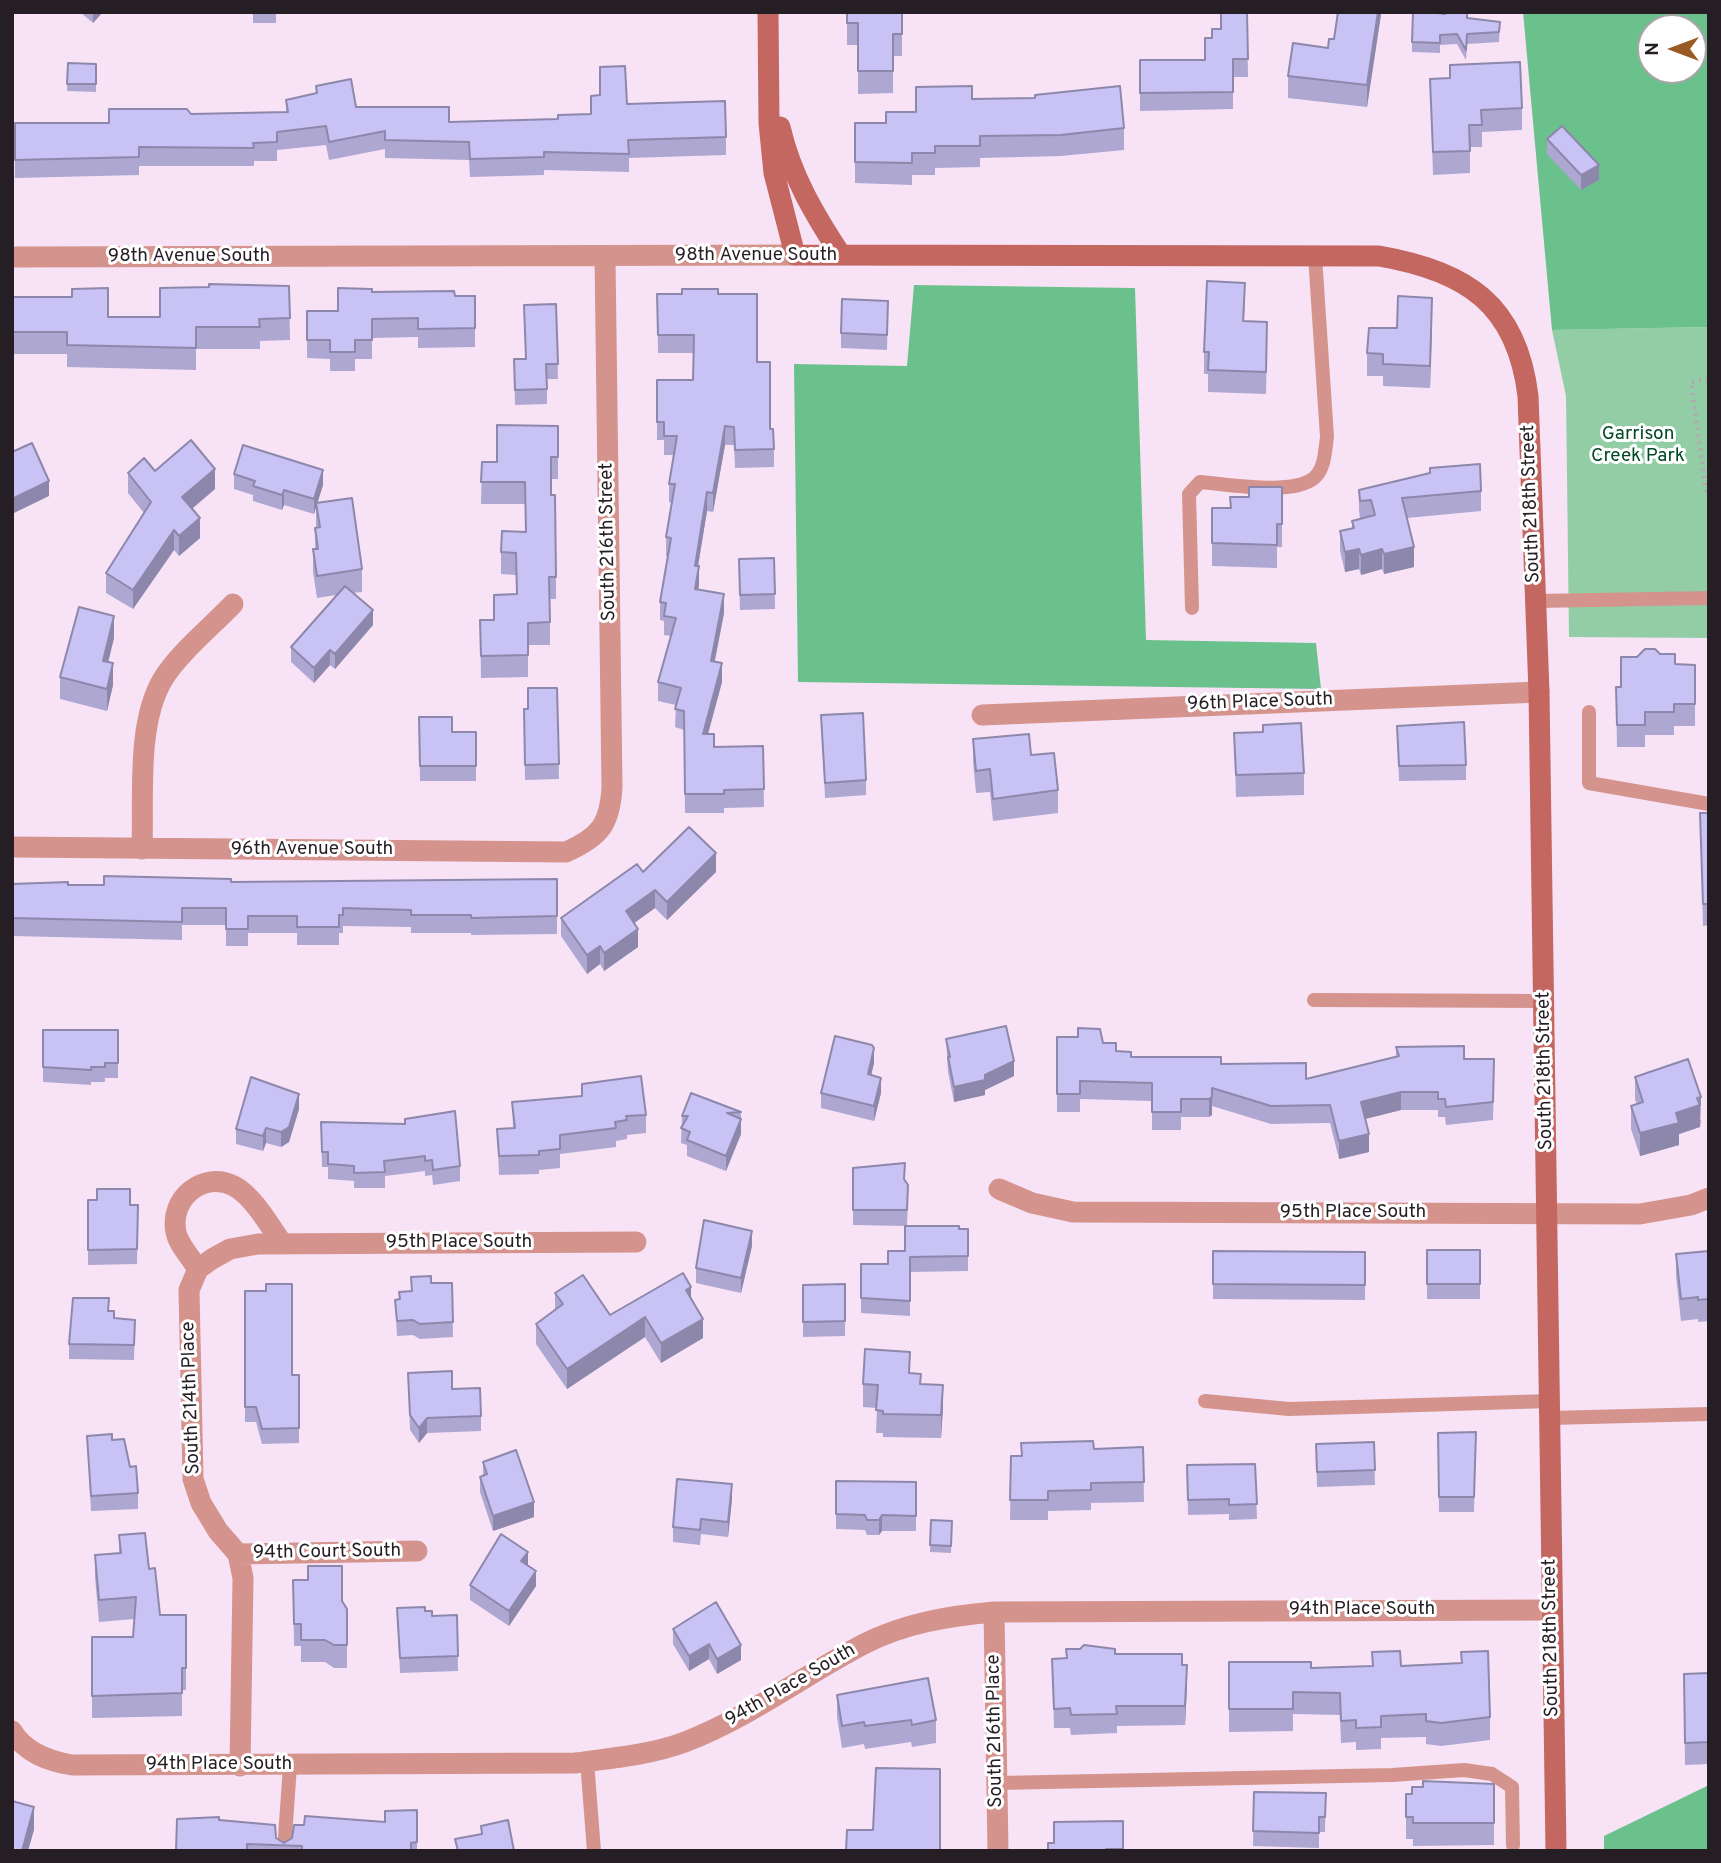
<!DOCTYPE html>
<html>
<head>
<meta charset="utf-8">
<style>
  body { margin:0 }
  #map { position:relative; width:1721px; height:1863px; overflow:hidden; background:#f8e3f6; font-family:Overpass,sans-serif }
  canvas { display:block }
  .frame { position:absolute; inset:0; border:14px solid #251e24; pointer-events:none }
  .north { position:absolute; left:1637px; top:14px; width:70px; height:70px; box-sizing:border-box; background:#fff; border:2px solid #a8a5a7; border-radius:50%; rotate:270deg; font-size:19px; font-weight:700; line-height:28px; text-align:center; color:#251e24 }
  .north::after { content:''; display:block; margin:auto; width:24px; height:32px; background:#9a5a23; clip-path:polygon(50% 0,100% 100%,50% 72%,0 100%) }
</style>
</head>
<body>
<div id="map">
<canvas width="1721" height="1863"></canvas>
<div class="frame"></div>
<div class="north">N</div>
</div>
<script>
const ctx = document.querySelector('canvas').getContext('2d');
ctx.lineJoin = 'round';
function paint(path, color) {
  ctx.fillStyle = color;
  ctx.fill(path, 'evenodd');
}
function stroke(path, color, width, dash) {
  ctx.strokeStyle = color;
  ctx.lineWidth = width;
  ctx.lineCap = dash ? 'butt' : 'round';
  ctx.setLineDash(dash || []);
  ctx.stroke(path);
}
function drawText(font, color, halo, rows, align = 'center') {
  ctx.font = font + ' Overpass,sans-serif';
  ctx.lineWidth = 6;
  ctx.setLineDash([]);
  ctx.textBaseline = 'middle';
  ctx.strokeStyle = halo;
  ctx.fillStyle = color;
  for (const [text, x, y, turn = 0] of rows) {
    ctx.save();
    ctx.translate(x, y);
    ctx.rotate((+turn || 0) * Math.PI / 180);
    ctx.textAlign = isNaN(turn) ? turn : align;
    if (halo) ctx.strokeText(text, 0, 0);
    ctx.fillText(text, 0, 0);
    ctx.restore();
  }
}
paint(new Path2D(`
  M1709 327V638L1569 637 1566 396 1552 330Z`), '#92cda6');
paint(new Path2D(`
  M1523 12H1709V327L1552 330ZM1651 28H1693V70H1651Z
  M914 285 1135 288 1146 640 1316 643 1321 689 798 682 794 364 907 366Z
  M1709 1785V1851H1604V1836Z`), '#6bc18c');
stroke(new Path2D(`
  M1706 492 1691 382 1709 379`), '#b5a5b4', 4.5, [2, 5]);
stroke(new Path2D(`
  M1536 601 1709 598
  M1192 608 1189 494 1200 482C1228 484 1292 496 1314 478 1325 469 1325 450 1327 437L1315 256
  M1589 712V783L1709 804
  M1314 1000 1544 1001
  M1205 1401 1289 1409 1550 1401
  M1550 1418 1709 1414
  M587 1761 594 1851
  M997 1783 1392 1775 1464 1770 1492 1774 1512 1787 1513 1845
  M284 1851 290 1766`), '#d4948d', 14);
stroke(new Path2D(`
  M12 257 795 255
  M982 715 1539 692
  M12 847 566 852C600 837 610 824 612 787L605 257
  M142 849C144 798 136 724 163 679 178 654 212 626 233 604
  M999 1189 1032 1203 1073 1212 1640 1214 1691 1205 1709 1198
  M198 1269C191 1258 178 1244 176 1232 169 1199 203 1170 234 1186 254 1197 269 1225 282 1243
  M238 1554 417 1551
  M994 1612 998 1851
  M12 1731C25 1753 49 1761 72 1765L575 1763C612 1758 650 1755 685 1742 750 1717 804 1675 864 1644 905 1623 949 1616 994 1612L1551 1610
  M240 1766 243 1578 238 1554 218 1531 201 1503 193 1479 189 1290 198 1269 212 1259 230 1249 258 1244 636 1242`), '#d4948d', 21);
stroke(new Path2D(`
  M768 12 769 123 774 173 795 255 1379 256C1466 271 1517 304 1528 396L1539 692 1556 1851
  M780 127C791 175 814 214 841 255`), '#c36760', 21);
paint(new Path2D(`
  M80 12H103L93 23Z
  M197 12H276V23H253V14Z
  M847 12H902V56H893V93L858 94V45H847Z
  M1247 12 1248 77H1233V109L1140 111V60H1205L1212 38 1221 29Z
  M1381 12 1367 107 1288 98V76L1328 48 1334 39Z
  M1437 12H1468V18L1500 22 1499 42 1467 44 1466 60 1457 44 1440 45V53L1412 52V42L1438 13Z
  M68 63 96 64V92L67 91Z
  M1430 79 1522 108V130L1482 132V147H1470V173L1433 175Z
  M316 86 356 107 449 122 558 119 591 114V96L627 104 726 137V155L629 158V172L544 170V175L470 177 469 160 385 158V149L329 160 326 145 277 150V161H254V166H139V175L15 178V123H109L191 114 286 112V100L316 94Z
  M972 99 1124 128V150L1061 156 980 158V167L935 168V175H912V185L855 183V123H886L916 112Z
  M1547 139 1599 180 1581 190 1547 154Z
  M289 286 290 340 260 341V349H196V370L67 367V354H12V297L108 317H160Z
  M372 292 475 296V347L418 348V337L372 338V359H355V371H330V359L307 358V311H338Z
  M657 294H718L757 362 774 449V467L735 468 734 445H725L713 512 707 511 698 566 699 585 698 590 724 613 715 661 722 682 708 734 714 747 763 746 764 807 724 808V813H685L684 730 675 727 676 705 658 701V682L671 636 664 635V621L660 620V602L668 556H666V537L672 503 669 502V484L674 455H664V440H657V380H693V353H658Z
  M888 301 887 350 841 348V333Z
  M556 304 558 379H547V404L515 405 514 359H526Z
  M1245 305 1244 321 1267 344 1266 394 1208 392V374H1204V352Z
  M1432 321 1430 388 1383 386V376H1367V353Z
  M558 426V479H551V495L556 577V599H550V645H528V677L481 678 480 620H494L516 594V575L501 574V552L525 532V504H481L482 462H497Z
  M155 471 215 489 192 509 200 538 179 556 174 550 133 609 106 593V573L144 513 128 493V473Z
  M234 474 323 485 317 503 362 569V592L353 593 373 625 335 669 330 665 314 683 291 662V647L336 595 317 598 313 572V549H315V528H316V506L314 514 284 505 282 510 253 501V495L234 489Z
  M1282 487V547H1277V568L1212 566V508H1230L1249 497Z
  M1359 490 1481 491V511L1407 518 1414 567 1384 574 1382 569 1361 575 1359 569 1345 572 1340 551V531L1352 528V521L1360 519 1359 510Z
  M774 558 775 609 740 610 739 574Z
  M114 638 108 662 113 685 107 711 60 699V677Z
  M1660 654 1675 664 1695 665V726H1674V735H1645V747H1617L1616 687H1621L1637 657Z
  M557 688 559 779 525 780 524 709H528Z
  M821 715 866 780V795L825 798Z
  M419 717 452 732H476V781H420Z
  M1397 726 1466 765V780L1399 781Z
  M1234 733 1304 773V795L1236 797Z
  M973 739 1031 755 1058 790V813L993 821 990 792 976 793 973 761Z
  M1700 813H1709V925L1703 926Z
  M643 872H716L667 920 655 908 634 923 638 947 604 971 600 964 587 974 561 936V918Z
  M557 879V934L471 935V933H411V927L343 926V933H339V945H297V933H248V946H226V925H182V940L12 936V884L68 885 231 882Z
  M43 1030H118V1078H105V1082H91V1085L43 1082Z
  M1057 1037 1116 1051 1131 1057 1221 1064 1306 1079 1396 1057V1047L1464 1059 1494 1077 1493 1120 1446 1125 1445 1117H1438V1110H1401L1365 1119 1369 1152 1339 1159 1330 1123 1271 1124 1212 1106V1115L1209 1117H1181V1130H1152V1101L1080 1099V1112H1057Z
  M946 1039 1014 1076 985 1090V1095L954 1102 948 1072Z
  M874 1063 871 1075 881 1093 874 1121 821 1108V1093Z
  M1635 1077 1701 1120 1700 1127 1679 1134V1145L1640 1156 1631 1129V1106L1637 1104 1635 1100Z
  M582 1084 646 1115V1133L627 1135V1139L616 1141V1147L560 1154V1168L539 1170V1174L499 1175 497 1129 513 1128 512 1102 582 1096Z
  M299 1109 289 1142 281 1147 266 1143 263 1151 236 1144V1129Z
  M741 1112V1134L726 1171 687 1156V1145L681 1143 682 1116Z
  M321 1122 460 1166V1181L433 1185 432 1175 425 1176V1171L385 1176V1188H354V1181L328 1179V1167H322Z
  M853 1168 905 1180 908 1200 907 1226 853 1225Z
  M88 1200 138 1205 137 1264 88 1265Z
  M959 1229H968V1271L910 1272V1316L861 1313V1264H888L905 1251Z
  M752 1246 741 1293 696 1283V1268Z
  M1427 1250H1480V1299H1427Z
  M1213 1251 1365 1252V1300L1213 1299Z
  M1709 1251V1321L1698 1322V1319L1681 1321 1676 1276V1254Z
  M411 1277 431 1283H452L453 1337 420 1339 413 1335 397 1336 395 1300 399 1299 411 1291Z
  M845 1284V1336L803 1337V1285Z
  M245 1291 292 1375H299V1443L262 1444 256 1422H245Z
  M555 1293 610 1315 691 1300 703 1338 661 1363 645 1337 567 1389 536 1344V1324L555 1310Z
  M109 1311 114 1318 135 1320 134 1360 69 1359V1344Z
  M408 1373 452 1389 481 1416V1431L427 1433 419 1443 410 1430Z
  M863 1384H921L943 1407 941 1438 883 1437V1433H876L877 1408 863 1407Z
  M1476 1432 1474 1512H1439L1438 1433Z
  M87 1436 112 1440 130 1467 138 1493V1509L91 1511Z
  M1374 1442 1375 1485 1317 1487 1316 1444Z
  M1021 1443 1094 1449 1143 1447 1144 1502 1091 1503V1510L1048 1511V1520H1010L1011 1456H1021Z
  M483 1462 534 1517 493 1531 480 1492V1477L483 1476Z
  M1255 1464 1257 1519 1229 1520V1514L1188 1515 1187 1465Z
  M836 1481 916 1482V1531H882L879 1535H867L865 1530 836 1529Z
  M732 1499 728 1537 701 1534 700 1545 673 1542V1527Z
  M931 1520 952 1521 951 1553 930 1552Z
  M119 1535 149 1569 160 1615H186V1690H182V1716L92 1718V1637H133L134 1619 99 1622 95 1577V1555L119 1553Z
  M293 1580 342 1601 347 1609V1668H334L325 1662H301V1646H294Z
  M470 1585 536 1586 509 1626 470 1600Z
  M397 1608 425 1611 432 1616 457 1615 458 1671 400 1673Z
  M673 1629 741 1660 717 1674 709 1659 689 1671 673 1644Z
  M1372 1652 1401 1666 1490 1717V1740L1441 1746 1426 1744V1737L1381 1738V1749L1356 1750V1742L1341 1743 1340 1715 1293 1714V1731L1229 1732V1662L1311 1668 1372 1666Z
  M1115 1654 1182 1665 1187 1684 1185 1725 1117 1726V1733L1071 1735 1070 1728H1054L1052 1659Z
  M1709 1673V1764L1685 1765 1684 1674Z
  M837 1695 936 1720V1743L912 1747 911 1742 865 1749 864 1744 842 1748 837 1717Z
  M1494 1784V1845L1413 1846V1839H1406V1794Z
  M1254 1792 1326 1793 1325 1832H1319V1848L1253 1846Z
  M417 1810V1851H176L219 1820 276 1838 284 1843 292 1838 304 1825 385 1822Z
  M1123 1821V1851H1048L1054 1843Z`), '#ada7d2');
paint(new Path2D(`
  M93 12H103L93 23Z
  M1378 12H1381V15L1367 107V85Z
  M1599 165V180L1581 190V175Z
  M1432 298V321L1430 388V366Z
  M12 332H14V354H12Z
  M725 426V445L713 512V493Z
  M215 469V489L182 517V497Z
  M323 470V485L314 514V499Z
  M49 481V496L12 514V499Z
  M284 490V505L282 510V495Z
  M707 492V511L695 584V566Z
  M200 518V538L179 556V536Z
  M174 530V550L133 609V590Z
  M1414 547V567L1384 574V554Z
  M1359 549V569L1345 572V552Z
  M1382 549V569L1361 575V555Z
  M699 566V585L695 607V589Z
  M724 594V613L711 679V661Z
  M373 610V625L335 669V654Z
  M114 616V638L103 683V661Z
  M330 650V665L314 683V668Z
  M113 663V685L107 711V689Z
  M722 663V682L703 752V734Z
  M716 853V872L667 920V902Z
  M655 890V908L626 929V911Z
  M638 929V947L604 971V953Z
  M600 946V964L587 974V955Z
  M874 1048V1063L868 1089V1074Z
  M1014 1061V1076L985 1090V1095L954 1102V1087L985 1075Z
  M881 1078V1093L874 1121V1106Z
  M1401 1092V1110L1361 1120V1102Z
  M299 1094V1109L289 1142 281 1147V1132Z
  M1212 1097V1115L1209 1117V1099Z
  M1701 1097 1700 1127 1679 1134V1145L1640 1156V1133L1676 1113Z
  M741 1119V1134L726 1171V1156Z
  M266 1128V1143L263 1151V1136Z
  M1369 1134V1152L1339 1159V1141Z
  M752 1231V1246L741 1293V1278Z
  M691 1287V1306L686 1290Z
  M14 1312V1327L12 1333V1318Z
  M645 1317V1337L567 1389V1369Z
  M703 1319V1338L661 1363V1343Z
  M943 1385V1407L941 1438V1415Z
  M427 1418V1433L419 1443V1428Z
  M732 1484V1499L728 1537V1522Z
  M534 1502V1517L493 1531V1516Z
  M882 1515V1531L879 1535V1520Z
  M528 1552V1567L521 1561Z
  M536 1571V1586L509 1626V1611Z
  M709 1644V1659L689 1671V1656Z
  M741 1645V1660L717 1674V1659Z
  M1187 1665V1684L1185 1725V1706Z
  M34 1807V1830L28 1851H22Z`), '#8d88ab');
const building = new Path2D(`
  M847 12H902V34H893V71H858V23H847Z
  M1221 12H1247L1248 59H1233V92L1140 93V60H1205V38H1212V29H1221Z
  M1338 12H1378L1367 85 1288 76 1293 43 1328 48 1329 39H1334Z
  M1413 12H1430L1445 14 1443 12H1467V18L1500 22 1499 32 1467 34 1466 50 1457 34 1440 35V43L1412 42Z
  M1520 62 1522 108 1481 110 1482 125H1469L1470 151 1433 152 1430 79 1450 78V65Z
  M68 63 96 64V84H67Z
  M625 66 627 104 725 101 726 137 628 140 629 154 544 152V157L470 159 469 142 385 140V131L329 142 326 126 277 132V142L253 143 254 148 139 147V157L15 160V123H109V109H187L191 114 288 112 286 100 317 93 316 86 351 79 356 107H449V122L558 119V115L591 114V96L600 95V67Z
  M972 86V99L1035 98V95L1120 86 1124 128 1061 135 980 136V146H935V153H912V163L855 162V123H886V112H916V87Z
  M1562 126 1599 165 1581 175 1547 139Z
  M1207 281 1245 283 1243 321 1267 322 1266 372 1208 370 1209 352H1204Z
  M209 284 289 286 290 318 259 319 260 327H196V348L67 345V332H12V297H72V289L108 288V317H160V288L209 287Z
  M338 288 372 289V292L454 291 455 296H475V328L418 329V318L372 319V340H355V352H330V340H307V311H338Z
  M682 289H718V294H757V362H770V429H773L774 449 735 450 734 427 725 426 713 493 707 492 695 566H699L695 589 724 594 711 661 722 663 703 734H714V747L763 746 764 789 724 790V794H685L684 711 675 709 681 688 658 682 676 618 664 616 666 603 660 602 671 538 666 537 675 484H669L677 436H664V422H657V380H693L694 335H658L657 294H682Z
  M1398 296 1432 298 1430 366 1383 364V354L1367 353 1369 328H1397Z
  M842 299 888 301 887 335 841 333Z
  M556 304 558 364H546L547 389 515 390 514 359H526L524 305Z
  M497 425 558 426V457H551V495H555L556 577H549L550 622 528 623V655L481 656 480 620H494V595L517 594 516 553 501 552 502 531 526 532 525 482H481L482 462H497Z
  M191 440 215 469 182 497 200 518 179 536 174 530 133 590 106 573 151 502 128 473 144 458 155 471Z
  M32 443 49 481 12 499V452Z
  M243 445 323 470 314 499 284 490 282 495 253 486 255 481 234 474Z
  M1480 464 1481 491 1402 498 1414 547 1384 554 1382 549 1361 555 1359 549 1345 552 1340 531 1354 528 1352 521 1375 515 1371 500 1360 501 1359 490 1430 473V468Z
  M1249 487H1282V524H1277V545L1212 543V508H1231L1230 497H1249Z
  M352 498 362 569 317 576 313 549H318L315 528 320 527 316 503Z
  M774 558 775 594 740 595 739 559Z
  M345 586 373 610 335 654 330 650 314 668 291 647Z
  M79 607 114 616 103 661 113 663 107 689 60 677Z
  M1645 649H1655L1660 654H1675V664L1695 665V704H1674V712H1645V725H1617L1616 687H1621V657H1637Z
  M528 688H557L559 764 525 765 524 709H528Z
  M863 713 866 780 825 783 821 715Z
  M419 717H452V732H476V766H420Z
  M1464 722 1466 765 1399 766 1397 726Z
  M1301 723 1304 773 1236 775 1234 733 1263 732V725Z
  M1029 734 1031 755 1054 753 1058 790 993 799 990 769 976 771 973 739Z
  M1700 813H1709V904H1703Z
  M689 827 716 853 667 902 655 890 626 911 638 929 604 953 600 946 587 955 561 918 637 864 643 872Z
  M104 876 231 879V882L557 879V916L471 918V915H411V910L343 908V915H339V927H297V916H248V929H226V908H182V922L12 918V884L68 882V885H104Z
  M1006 1026 1014 1061 985 1075V1080L954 1087 948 1057H950L946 1039Z
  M1078 1028 1100 1029 1103 1043H1116V1051L1131 1052V1057H1221V1064L1306 1063V1079L1399 1056 1396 1047 1464 1046V1059H1494L1493 1102 1446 1107 1445 1099H1438V1092H1401L1361 1102 1369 1134 1339 1141 1330 1105 1271 1106 1212 1088V1097L1209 1099H1181V1112H1152V1083L1080 1081V1094H1057V1037H1078Z
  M43 1030H118V1063H105V1067H91V1070L43 1067Z
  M835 1036 872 1045 874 1048 868 1074 881 1078 874 1106 821 1093Z
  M1688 1059 1701 1097 1697 1098 1700 1105 1676 1113 1679 1123 1640 1133 1631 1106 1643 1102 1635 1077Z
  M641 1076 646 1115 626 1116 627 1120 615 1122 616 1128 560 1135V1149L539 1151V1155L499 1156 497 1129 515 1128 512 1102 582 1096V1084Z
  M251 1077 299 1094 289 1127 281 1132 266 1128 263 1136 236 1129Z
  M691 1093 741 1112 727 1113 741 1119 726 1156 687 1140 690 1132 681 1128 688 1116H682Z
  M455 1111 460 1166 433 1170 432 1160 425 1161V1156L384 1161 385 1172 354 1173V1166L328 1164V1152H322L321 1122 405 1124V1119Z
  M905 1163 904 1179 908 1185 907 1210H853V1168Z
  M97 1189H130V1205H138L137 1249 88 1250V1200H97Z
  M704 1220 752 1231 741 1278 696 1268Z
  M905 1226H959V1229H968V1256L910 1257V1301L861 1298V1264H888V1251H905Z
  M1427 1250H1480V1284H1427Z
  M1213 1251 1365 1252V1285L1213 1284Z
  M1709 1251V1299L1698 1300V1297L1681 1299 1676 1254Z
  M683 1273 691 1287 686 1290 703 1319 661 1343 645 1317 567 1369 536 1324 563 1304 555 1293 583 1275 610 1315Z
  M431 1276V1283H452L453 1322 420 1324 413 1320 397 1321 395 1300 400 1299 399 1292 412 1291 411 1277Z
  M266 1284H292V1375H299V1428L262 1429 256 1407H245V1291H266Z
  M845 1284V1321L803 1322V1285Z
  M73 1298H109L108 1311H114V1318L135 1320 134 1345 69 1344Z
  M865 1349 910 1352 909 1373 921 1374 920 1384 943 1385 941 1415 883 1414V1411L876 1410 878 1385 863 1384Z
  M452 1371V1389L480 1388 481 1416 427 1418 419 1428 410 1415 408 1373Z
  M1476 1432 1474 1497H1439L1438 1433Z
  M112 1434V1440L124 1439 130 1467 136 1466 138 1493 91 1496 87 1436Z
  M1093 1441 1094 1449 1143 1447 1144 1482 1091 1483V1490L1048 1491V1500H1010L1011 1456H1022L1021 1443Z
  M1374 1442 1375 1470 1317 1472 1316 1444Z
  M516 1450 534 1502 493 1516 480 1477 487 1474 483 1462Z
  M1255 1464 1257 1504 1229 1505V1499L1188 1500 1187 1465Z
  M677 1479 732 1484 728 1522 701 1519 700 1530 673 1527Z
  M836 1481 916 1482V1516L882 1515 879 1520H867L865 1515 836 1514Z
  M931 1520 952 1521 951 1546 930 1545Z
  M145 1533 149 1569 155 1568 160 1615H186V1668H182V1693L92 1696V1637H133L136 1597 99 1600 95 1555 121 1553 119 1535Z
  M501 1534 528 1552 521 1561 536 1571 509 1611 470 1585Z
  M308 1566H342V1601L347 1609V1645H334L325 1640H301V1624H294L293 1580H308Z
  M716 1602 741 1645 717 1659 709 1644 689 1656 673 1629Z
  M425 1607V1611H432V1616L457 1615 458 1656 400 1658 397 1608Z
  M1084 1645 1115 1649V1654H1182V1665H1187L1185 1706H1116L1117 1714 1071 1715 1070 1708 1054 1709 1052 1659 1067 1658 1066 1649H1080Z
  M1400 1651 1401 1666 1462 1663 1461 1652 1488 1651 1490 1717 1441 1723 1426 1721V1714L1381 1716V1727L1356 1728V1720L1341 1721 1340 1693 1293 1692V1709H1229V1662H1311V1668L1373 1666 1372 1652Z
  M1709 1673V1742L1685 1743 1684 1674Z
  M928 1678 936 1720 912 1725 911 1720 865 1726 864 1722 842 1726 837 1695Z
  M876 1768 940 1769V1851H846L847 1830H873Z
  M1423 1781 1494 1784V1823H1413V1817H1406V1794H1412V1787H1423Z
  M1254 1792 1326 1793 1325 1817H1319V1833L1253 1831Z
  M12 1801 34 1807 22 1851H12Z
  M417 1810V1842L411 1843V1851H302V1846L247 1844V1851H176L177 1819 219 1817V1820L275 1825 276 1838 284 1843 292 1838 294 1825H304L305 1816 385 1822V1811Z
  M508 1820 514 1851H458L455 1839 482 1834 481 1826Z
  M1123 1821V1849H1106V1851H1048V1843H1054V1822Z`);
paint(building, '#c9c2f4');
stroke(building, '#8d88ab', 2);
drawText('19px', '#251e24', '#fff', [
  ["98th Avenue South",756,256],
  ["98th Avenue South",189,257],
  ["South 218th Street",1532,504,-92],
  ["South 216th Street",609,542,-91],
  ["96th Place South",1260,703,-2],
  ["96th Avenue South",312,850],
  ["South 218th Street",1546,1071,-91],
  ["95th Place South",1353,1213],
  ["95th Place South",459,1243],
  ["South 214th Place",192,1398,-92],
  ["94th Court South",327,1553,-1],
  ["94th Place South",1362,1610],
  ["South 218th Street",1552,1638,-91],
  ["94th Place South",791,1686,-30],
  ["South 216th Place",996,1731,-91],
  ["94th Place South",219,1765]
]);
drawText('19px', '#004826', '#fff', [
  ["Garrison",1638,435],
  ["Creek Park",1638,457]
]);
</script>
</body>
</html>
